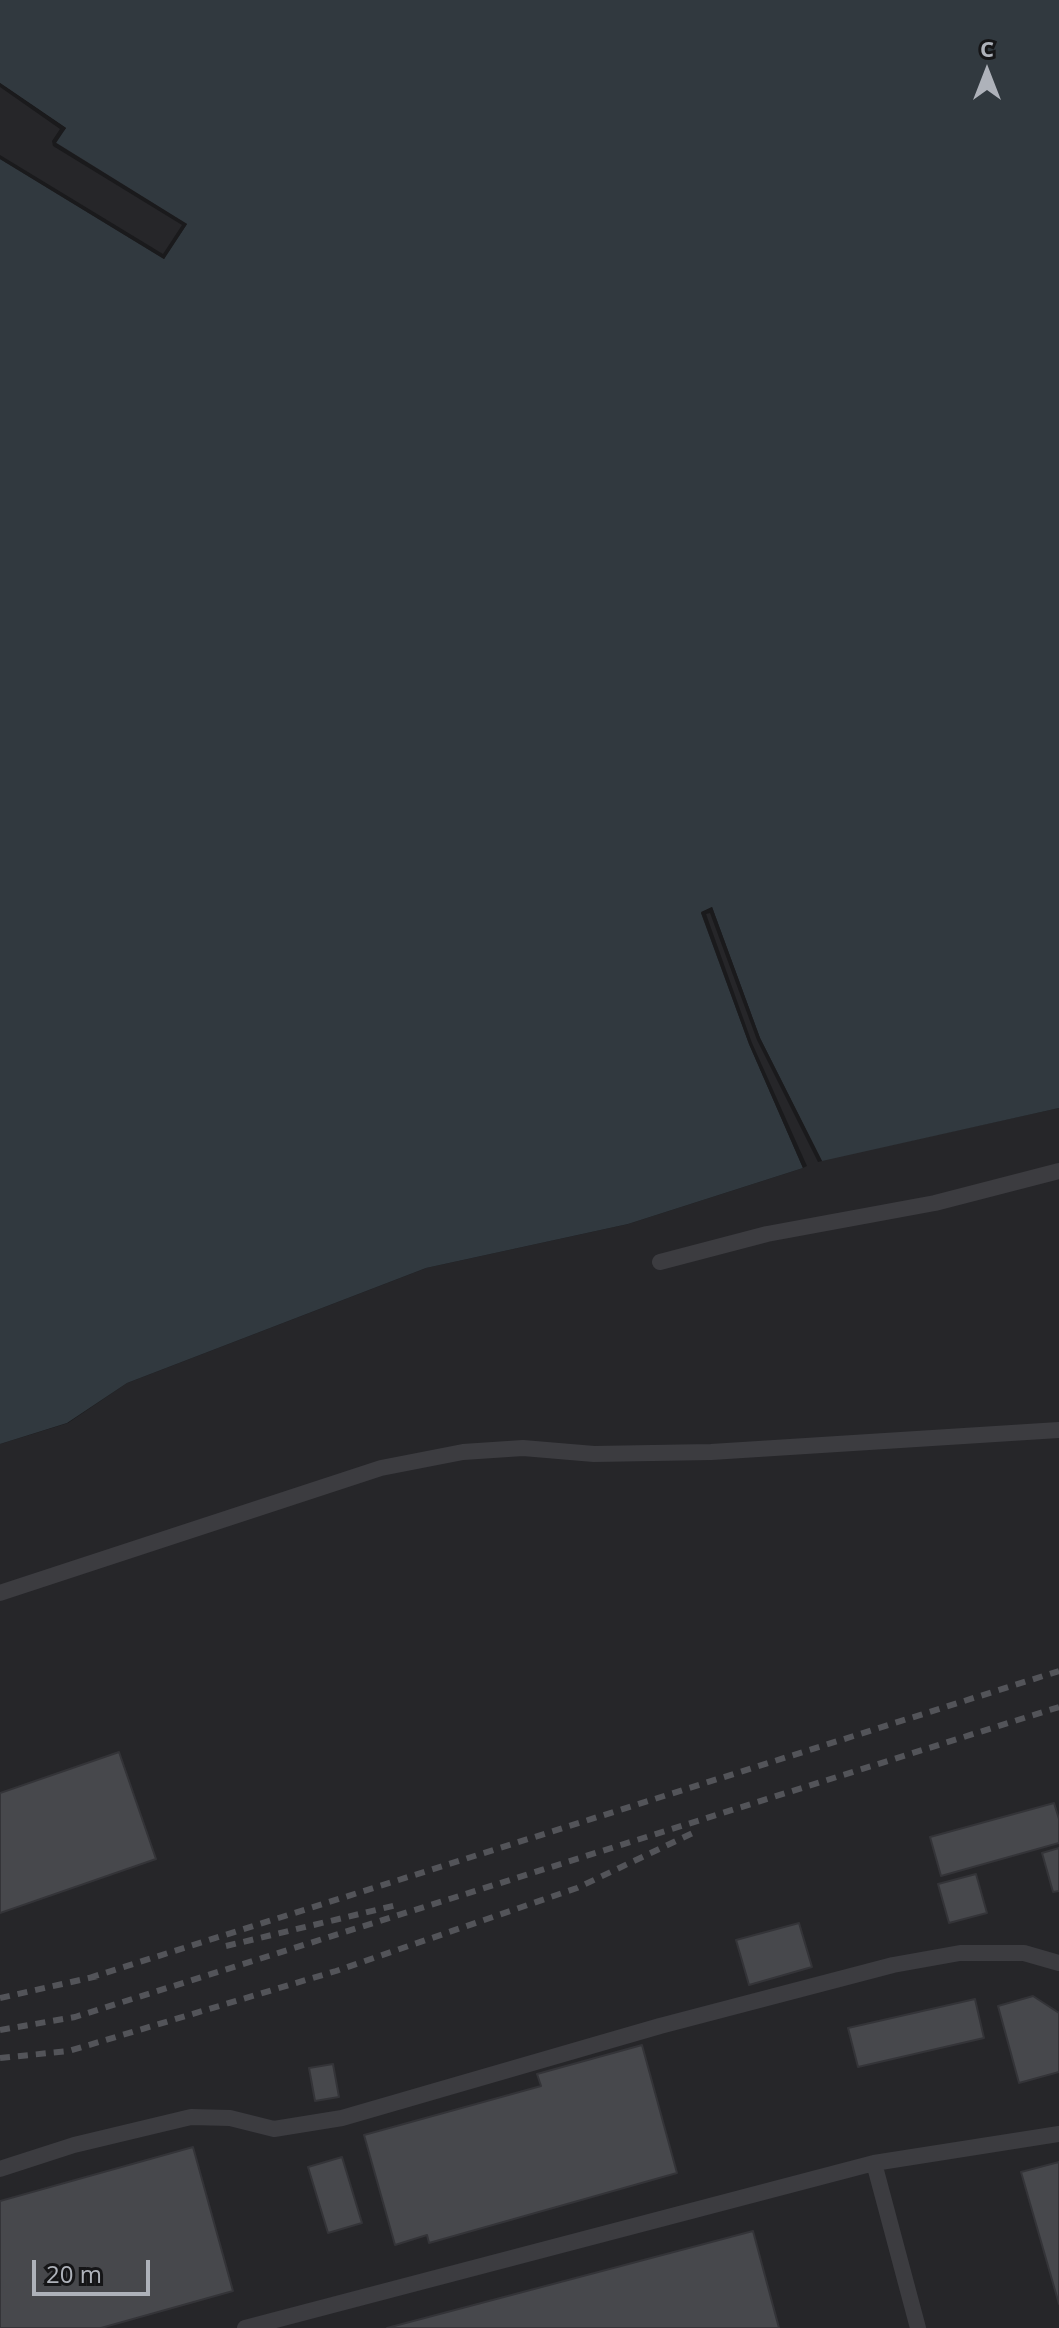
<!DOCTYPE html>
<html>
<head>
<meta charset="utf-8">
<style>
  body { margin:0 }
  #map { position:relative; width:1059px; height:2328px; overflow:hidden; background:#1a1a1c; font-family:"Open Sans",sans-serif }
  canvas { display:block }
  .north { position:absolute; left:947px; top:32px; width:80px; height:80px; -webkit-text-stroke:6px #151517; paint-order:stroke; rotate:0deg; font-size:22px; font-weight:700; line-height:32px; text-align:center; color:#aeb2ba }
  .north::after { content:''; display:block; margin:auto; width:28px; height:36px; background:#aeb2ba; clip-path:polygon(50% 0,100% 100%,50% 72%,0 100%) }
  .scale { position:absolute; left:32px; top:2260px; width:118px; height:36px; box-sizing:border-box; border:4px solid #aeb2ba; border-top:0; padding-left:10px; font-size:24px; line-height:28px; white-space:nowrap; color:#aeb2ba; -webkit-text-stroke:6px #151517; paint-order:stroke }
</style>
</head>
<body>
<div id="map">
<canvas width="1059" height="2328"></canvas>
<div class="north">С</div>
<div class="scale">20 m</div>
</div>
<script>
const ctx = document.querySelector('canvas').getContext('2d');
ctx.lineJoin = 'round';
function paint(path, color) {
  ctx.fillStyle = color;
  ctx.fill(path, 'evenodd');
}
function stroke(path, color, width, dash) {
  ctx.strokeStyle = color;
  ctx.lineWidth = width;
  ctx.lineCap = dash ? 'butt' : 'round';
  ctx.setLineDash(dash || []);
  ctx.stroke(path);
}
paint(new Path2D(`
  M0 83 187 224 164 259 0 159Z
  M712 907 760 1038 822 1160 1059 1108V2328H0V1444L68 1423 127 1383 426 1268 628 1224 803 1168 749 1044 701 912Z`), '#262629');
paint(new Path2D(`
  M0 0H1059V1108L822 1161 760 1038 712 907 701 913 749 1044 803 1168 628 1224 426 1268 127 1383 67 1423 0 1444V159L164 259 187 224 55 142 66 128 0 83Z`), '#31393f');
paint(new Path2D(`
  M0 83 66 128 56 143 187 224 164 259 0 159V155L163 254 182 225 53 146 52 141 60 129 0 87Z
  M712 907 760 1038 822 1161 818 1162 757 1040 710 913 706 914 752 1043 807 1166 803 1168 749 1044 701 912Z`), '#1a1a1c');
const building = new Path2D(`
  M119 1752 156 1859 0 1913V1793Z
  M1054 1803 1059 1819V1843L941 1876 930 1837Z
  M1059 1848V1891L1053 1892 1042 1853Z
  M976 1874 987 1913 949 1923 938 1884Z
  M799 1923 812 1967 749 1985 736 1940Z
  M1033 1996 1059 2013V2072L1019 2083 998 2006Z
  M975 1999 984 2038 858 2067 848 2028Z
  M642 2045 677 2173 429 2243 427 2235 395 2245 364 2135 541 2086 537 2074Z
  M333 2064 339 2097 315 2101 309 2068Z
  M193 2147 233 2291 101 2328H0V2201Z
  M342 2157 362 2223 328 2233 308 2167Z
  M1059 2162V2304L1021 2172Z
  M753 2231 779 2328H387Z`);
paint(building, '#47484c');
stroke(building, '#343438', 2);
stroke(new Path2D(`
  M660 1262 767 1234 935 1203 1059 1171
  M0 1593 381 1468 463 1452 523 1448 594 1454 711 1452 1059 1430
  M0 2169 74 2145 191 2117 230 2118 274 2129 342 2118 660 2026 893 1965 960 1953H1024L1059 1963
  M245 2328 874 2163
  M918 2328 874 2163 1059 2134`), '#3c3c40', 16);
stroke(new Path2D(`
  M226 1946 401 1904
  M89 1978 1059 1671
  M0 1998 98 1976
  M0 2030 75 2017 1059 1707
  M0 2058 69 2051 336 1971 577 1888 697 1831`), '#535459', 6, [10, 8]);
</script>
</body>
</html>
